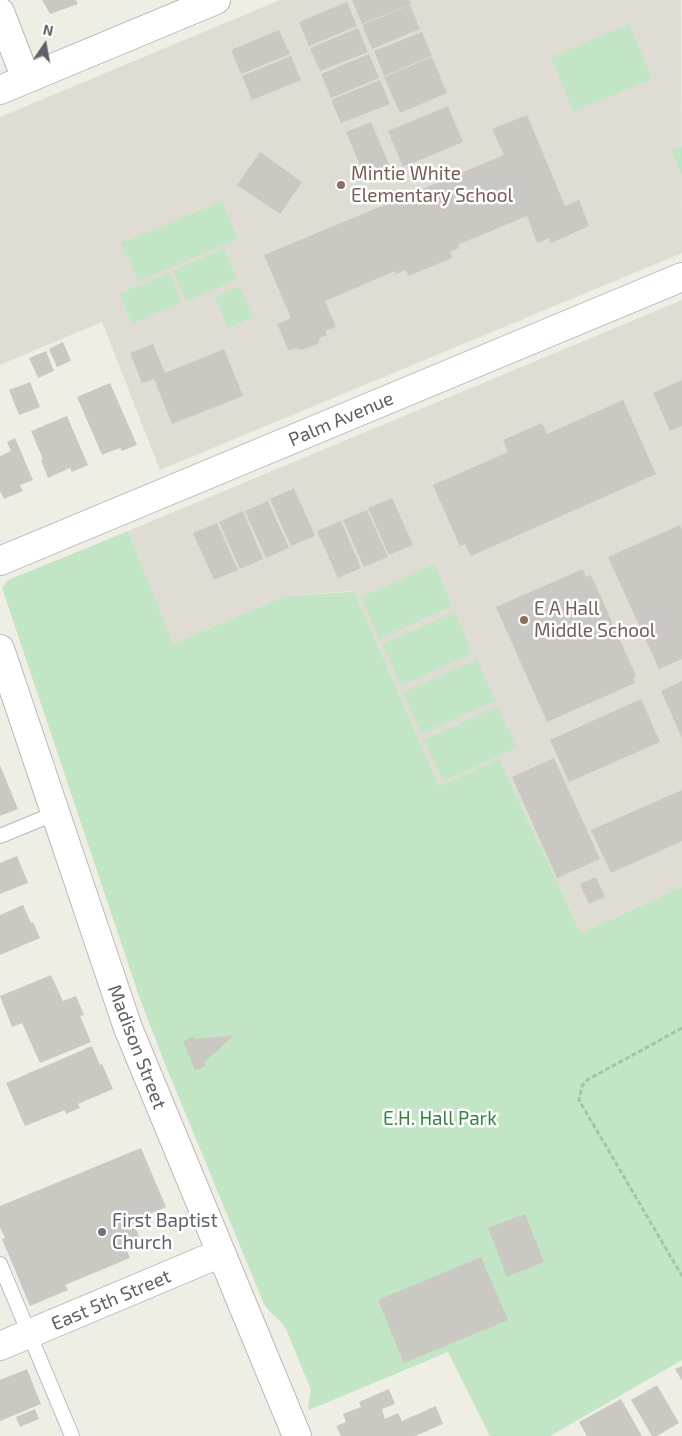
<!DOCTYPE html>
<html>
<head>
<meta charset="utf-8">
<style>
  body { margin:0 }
  #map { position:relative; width:682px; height:1436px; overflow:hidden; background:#efeee5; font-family:"Exo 2",sans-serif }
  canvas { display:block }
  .north { position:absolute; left:20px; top:20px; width:50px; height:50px; -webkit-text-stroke:4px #fff; paint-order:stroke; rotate:12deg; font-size:14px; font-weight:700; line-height:20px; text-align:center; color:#5d6065 }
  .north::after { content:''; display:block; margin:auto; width:18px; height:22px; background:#5d6065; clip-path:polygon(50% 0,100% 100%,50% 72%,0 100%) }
</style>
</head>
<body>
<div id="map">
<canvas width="682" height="1436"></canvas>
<div class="north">N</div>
</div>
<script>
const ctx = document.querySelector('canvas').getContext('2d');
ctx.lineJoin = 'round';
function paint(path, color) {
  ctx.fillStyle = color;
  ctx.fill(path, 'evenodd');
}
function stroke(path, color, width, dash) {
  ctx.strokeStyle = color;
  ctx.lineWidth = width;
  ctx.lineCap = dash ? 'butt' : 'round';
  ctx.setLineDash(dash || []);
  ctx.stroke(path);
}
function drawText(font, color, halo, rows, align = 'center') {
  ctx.font = font + ' "Exo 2",sans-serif';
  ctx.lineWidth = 5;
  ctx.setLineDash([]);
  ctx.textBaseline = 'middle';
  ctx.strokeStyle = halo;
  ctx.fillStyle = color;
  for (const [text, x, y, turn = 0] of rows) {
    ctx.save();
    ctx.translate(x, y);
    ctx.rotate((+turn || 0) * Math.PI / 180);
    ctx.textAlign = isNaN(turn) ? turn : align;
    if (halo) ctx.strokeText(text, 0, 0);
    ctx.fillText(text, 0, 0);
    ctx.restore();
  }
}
paint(new Path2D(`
  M280 0H681L682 253 160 470 102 322 0 365V117Z
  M682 300V887L581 933 499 760 439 786 354 591 285 596 172 645 128 531Z`), '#dfddd3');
paint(new Path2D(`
  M629 24 652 79 573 112 551 57Z
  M682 146V176L671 151Z
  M222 201 238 239 138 281 121 243Z
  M224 248 237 279 186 302 173 271Z
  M170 272 181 303 132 324 119 294Z
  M239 286 253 317 228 328 215 297Z
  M128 531 173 644 285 596 350 592 354 591 439 786 499 759 581 933 682 887V1360L550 1436H490L448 1352 309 1410 308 1406 311 1390 286 1329C280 1319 270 1314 264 1304L165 1064 140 999 2 588 8 580Z
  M434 564 452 606 379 639 361 597Z
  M455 612 473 653 401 686 382 644Z
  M477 659 495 701 421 734 403 692Z
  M498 706 516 748 443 781 424 740Z`), '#c2e6c5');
paint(new Path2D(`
  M42 0H76L78 4 50 14Z
  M352 0H409L411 4 362 24Z
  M347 2 357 26 309 46 299 22Z
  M410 5 420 29 372 49 362 25Z
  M358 28 368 52 320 71 310 48Z
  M279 30 290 54 241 74 231 50Z
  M422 32 432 56 384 76 374 51Z
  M369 54 379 78 331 98 321 74Z
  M291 56 301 80 252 100 242 76Z
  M432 57 447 93 400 113 384 77Z
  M380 80 390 104 341 123 331 100Z
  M448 106 463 142 403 167 388 131Z
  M527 115 565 206 579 200 589 226 551 243 549 238 537 243 527 216 457 245 459 248 450 252 452 258 408 276 406 270 396 274 395 271 325 301 336 327 325 331 327 335 320 338 318 344 301 350 296 348 289 351 277 324 291 318 264 255 504 155 492 129Z
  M371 122 391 169 366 179 346 132Z
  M260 152 302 182 280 214 237 185Z
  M63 342 71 361 57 367 49 349Z
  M153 344 165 373 224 349 243 396 172 424 154 379 142 383 130 353Z
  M46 351 54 371 38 378 29 358Z
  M682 380V426L670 431 653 393Z
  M30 382 40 407 19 415 9 390Z
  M110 383 137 445 122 451 120 448 102 455 77 397Z
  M623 400 656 474 471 556 465 544 460 546 433 485 508 452 503 440 542 423 547 434Z
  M67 416 88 465 72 472 70 468 48 478 41 460 43 459 31 431Z
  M15 438 33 480 20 485 23 491 4 499 0 491V456L11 451 7 442Z
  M294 488 315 536 291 546 270 499Z
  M392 498 413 545 389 555 368 508Z
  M268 501 289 548 266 558 245 511Z
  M367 510 388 557 364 567 343 520Z
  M243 511 263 559 240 569 219 522Z
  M341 521 361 568 338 578 317 531Z
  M217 523 238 570 214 580 193 533Z
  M680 525 682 530V659L659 669 608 557Z
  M583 569 586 577 591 575 636 676 633 678 635 683 547 722 496 607Z
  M682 681V738L661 691Z
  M641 699 660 742 569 782 550 740Z
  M554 758 600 859 557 878 512 777Z
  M0 765 18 809 0 816Z
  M682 790V841L611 873 591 830Z
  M17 856 28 883 0 894V863Z
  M596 877 605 897 589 904 580 884Z
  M23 905 31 923 33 922 40 938 0 955V915Z
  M51 975 63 1001 76 996 84 1015 80 1016 91 1042 40 1063 22 1023 12 1027 0 996Z
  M234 1035 204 1063 206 1066 195 1070 183 1041 194 1036 195 1039Z
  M92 1046 100 1065 102 1064 113 1089 78 1104 80 1108 66 1114 65 1110 25 1126 6 1083Z
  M141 1148 166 1207 133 1221 139 1236 123 1242 130 1258 65 1285 68 1290 30 1306 2 1239 5 1238 0 1227V1206Z
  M525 1214 544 1262 507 1277 488 1228Z
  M481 1257 508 1320 404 1363 378 1300Z
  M682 1366V1381L675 1369Z
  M27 1369 41 1404 0 1421V1380Z
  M657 1385 679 1423 657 1436H652L631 1400Z
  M389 1389 395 1404 382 1409 385 1419 398 1413 402 1421 436 1406 443 1424 415 1436H341L336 1426 346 1422 343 1414 361 1407 359 1402Z
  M621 1399 642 1436H587L579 1422Z
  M35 1409 39 1419 20 1427 16 1417Z`), '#cac8c2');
const lane = new Path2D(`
  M0 836 56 813
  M0 1264 72 1436`);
const street = new Path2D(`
  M0 12 26 79
  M0 90 216 0
  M0 561 682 277
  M0 649 128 1028 297 1436
  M0 1346 221 1253`);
stroke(lane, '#b7babf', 16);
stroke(street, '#b7babf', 30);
stroke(new Path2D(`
  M682 1028 587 1080 582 1086 579 1100 682 1276`), '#9bc7ac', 3, [5, 2.5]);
stroke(lane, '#fff', 14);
stroke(street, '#fff', 28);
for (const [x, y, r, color] of [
  [341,185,5,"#8d6e63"],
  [524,620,5,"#8d6e63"],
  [102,1232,5,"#6b7280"]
]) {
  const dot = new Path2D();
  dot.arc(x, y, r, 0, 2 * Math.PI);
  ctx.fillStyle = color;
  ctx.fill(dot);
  stroke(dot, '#fff', 2);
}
drawText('19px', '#785e54', '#fff', [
  ["Mintie White",351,174],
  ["Elementary School",351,196],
  ["E A Hall",534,609],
  ["Middle School",534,631]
], 'left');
drawText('19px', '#5d6065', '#fff', [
  ["Palm Avenue",341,419,-23],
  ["Madison Street",137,1047,69],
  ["East 5th Street",111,1300,-23]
]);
drawText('19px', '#368340', '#fff', [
  ["E.H. Hall Park",440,1119]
]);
drawText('19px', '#5b616d', '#fff', [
  ["First Baptist",112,1221],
  ["Church",112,1243]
], 'left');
</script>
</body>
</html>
